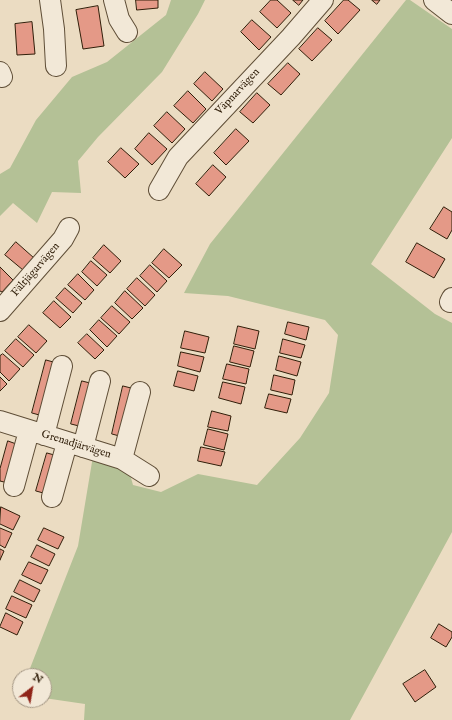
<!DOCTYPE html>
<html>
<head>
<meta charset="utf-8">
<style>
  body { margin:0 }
  #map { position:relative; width:452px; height:720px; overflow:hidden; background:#ebdcc2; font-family:"IM FELL English",serif }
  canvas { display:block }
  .north { position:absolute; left:12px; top:668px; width:40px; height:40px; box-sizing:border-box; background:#f2e8d7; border:1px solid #a49785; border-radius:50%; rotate:31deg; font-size:11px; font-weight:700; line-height:16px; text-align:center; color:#301e09 }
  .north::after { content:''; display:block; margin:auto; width:14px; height:18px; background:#8f2418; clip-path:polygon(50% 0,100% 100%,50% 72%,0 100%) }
</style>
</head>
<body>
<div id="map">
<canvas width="452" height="720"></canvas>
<div class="north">N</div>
</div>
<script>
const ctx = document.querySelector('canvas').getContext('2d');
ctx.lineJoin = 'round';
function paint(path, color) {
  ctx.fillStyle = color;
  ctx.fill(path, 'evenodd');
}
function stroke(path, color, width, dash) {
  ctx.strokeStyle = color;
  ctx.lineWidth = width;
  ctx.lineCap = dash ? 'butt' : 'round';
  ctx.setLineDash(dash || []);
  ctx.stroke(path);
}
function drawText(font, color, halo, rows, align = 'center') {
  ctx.font = font + ' "IM FELL English",serif';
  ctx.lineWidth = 4;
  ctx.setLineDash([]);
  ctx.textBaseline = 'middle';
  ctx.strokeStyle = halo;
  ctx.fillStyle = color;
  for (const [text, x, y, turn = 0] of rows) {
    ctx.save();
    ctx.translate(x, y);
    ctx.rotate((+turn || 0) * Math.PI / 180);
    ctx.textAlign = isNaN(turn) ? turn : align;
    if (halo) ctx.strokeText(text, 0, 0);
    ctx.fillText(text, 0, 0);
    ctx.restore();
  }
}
paint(new Path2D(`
  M171 0H205L198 14 162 72 98 137 78 161 81 193 52 192 37 223 13 203 0 216V174L10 168 36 120 72 77 107 62 166 15Z
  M406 0H410L452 29V138L371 264 435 314 452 323V532L350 720H84L85 704 44 698V676H27L78 546 93 456 128 467 133 485 161 492 198 474 257 485 300 438 329 393 338 335 325 320 228 296 184 293 210 244Z`), '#b4c196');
const building = new Path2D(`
  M136 0H158V8L137 10Z
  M271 0H277L291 13 277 28 260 12Z
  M293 0H303L299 5Z
  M344 0H348L360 10 338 34 325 21Z
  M372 0H380L377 4Z
  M98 6 104 46 83 49 76 10Z
  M252 20 271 37 259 50 241 32Z
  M32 22 35 54 17 55 15 24Z
  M318 28 332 40 312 61 299 49Z
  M288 63 300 74 281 95 268 84Z
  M205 72 223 89 212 101 194 84Z
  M188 91 206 109 193 123 174 106Z
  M257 93 270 105 253 123 240 112Z
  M167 112 185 129 172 143 154 126Z
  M236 129 249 141 226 165 214 153Z
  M149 133 167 149 152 165 135 149Z
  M121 148 139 164 125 178 108 162Z
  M213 165 226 177 209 196 196 184Z
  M444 207 452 212V230L447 239 430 229Z
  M16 242 34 258 23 270 5 255Z
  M417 243 445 259 434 278 406 262Z
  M104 245 121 261 110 273 93 258Z
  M164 249 182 265 169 278 152 263Z
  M91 261 107 275 97 286 82 272Z
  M150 265 167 281 157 292 140 276Z
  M0 267 13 280 2 292 0 291Z
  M78 274 94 290 85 300 68 285Z
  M137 278 155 295 145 306 127 289Z
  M65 288 82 303 73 313 56 298Z
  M125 291 143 308 132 319 115 303Z
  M54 301 71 317 60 328 43 313Z
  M112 306 130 322 119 334 101 318Z
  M99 320 117 336 107 347 90 330Z
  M288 322 309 327 306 340 285 334Z
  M29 325 47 341 36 353 18 337Z
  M238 326 259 331 255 349 234 344Z
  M185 331 209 337 205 353 181 348Z
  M87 334 104 350 95 359 78 343Z
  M16 339 34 355 23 367 5 351Z
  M283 339 305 345 301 358 280 353Z
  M234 346 254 351 250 367 230 362Z
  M181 352 204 357 200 372 178 366Z
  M3 354 20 369 9 381 0 372V356Z
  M279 356 301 362 297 376 276 370Z
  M46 360 57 363 43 416 32 413Z
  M227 364 249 369 246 384 223 379Z
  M178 371 198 376 194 391 174 386Z
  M274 375 295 380 292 395 271 390Z
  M0 377 7 384 0 391Z
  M82 381 94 384 83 427 71 424Z
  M223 382 245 387 241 404 219 398Z
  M123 386 135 389 123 437 112 434Z
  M269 394 291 399 287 413 265 408Z
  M212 411 231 416 228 431 208 427Z
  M208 429 228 434 224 450 204 445Z
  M8 441 19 445 8 483 0 481V469Z
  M201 447 225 452 221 466 198 461Z
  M47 453 58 456 47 494 36 491Z
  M1 507 20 516 13 530 0 524Z
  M0 528 12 533 5 548 0 545Z
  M44 528 64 537 58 549 38 540Z
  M37 545 55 554 49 566 31 557Z
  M0 549 4 551 0 560Z
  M29 562 48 570 41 584 22 575Z
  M20 580 40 590 34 602 14 592Z
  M12 596 32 605 26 618 6 609Z
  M6 613 23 622 17 635 0 627Z
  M439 624 452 632V637L446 647 431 638Z
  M425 670 436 687 415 702 403 684Z`);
paint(building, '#e49987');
stroke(building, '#301e09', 1);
const minor = new Path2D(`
  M50 0 54 29 56 66
  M114 0 119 19 127 32
  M434 0 452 14
  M0 72 2 77
  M159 190 178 157 291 37 323 0
  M450 302 452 298
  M0 311 63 239 69 228
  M0 421 122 459 149 476
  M44 435 62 366
  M83 447 100 381
  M122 459 140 392
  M14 486 29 431
  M52 497 67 443`);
stroke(minor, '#5f4e37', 22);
stroke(minor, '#f2e8d7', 20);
drawText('11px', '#301e09', '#f2e8d7', [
  ["Väpnarvägen",238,92,-47],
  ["Fältjägarvägen",36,270,-49],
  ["Grenadjärvägen",76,445,17]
]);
</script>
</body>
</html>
